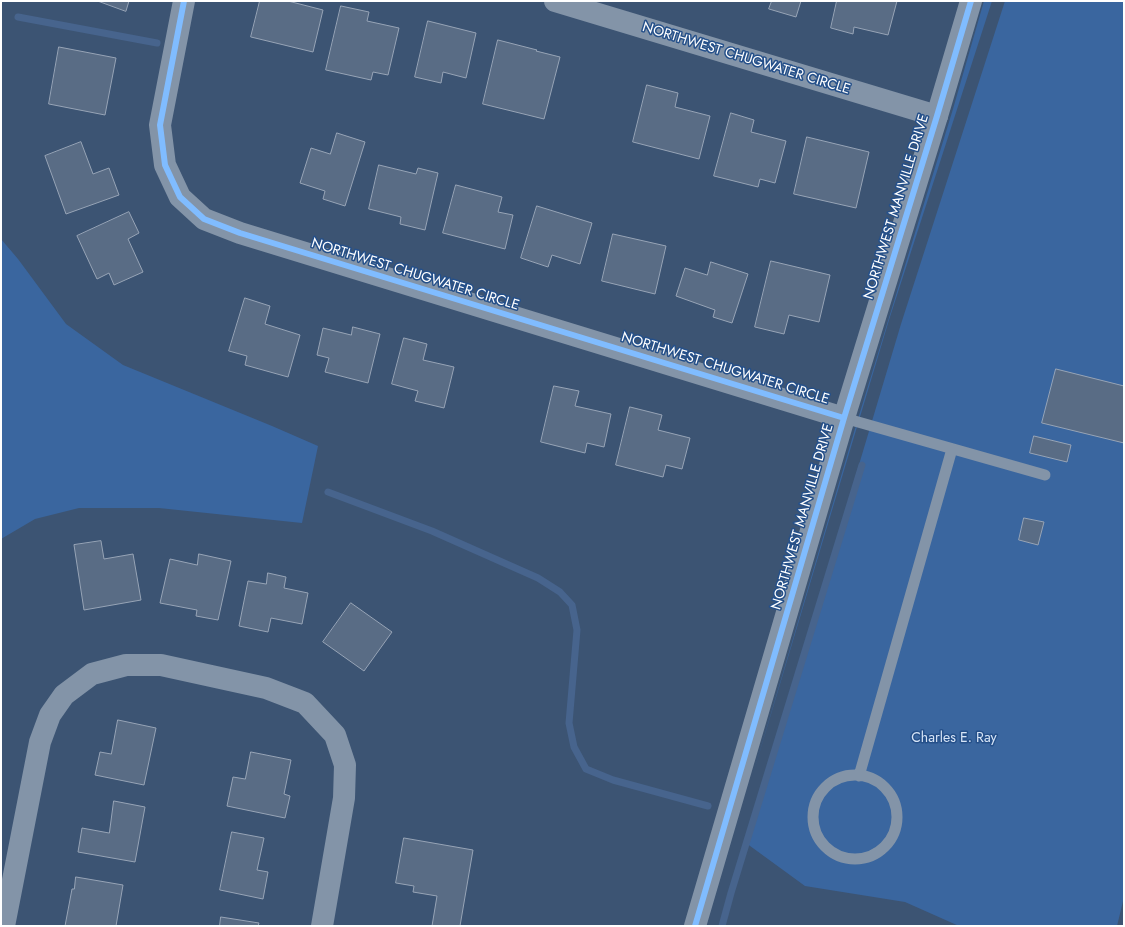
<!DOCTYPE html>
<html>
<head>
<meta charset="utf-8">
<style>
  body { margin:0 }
  #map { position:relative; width:1125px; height:927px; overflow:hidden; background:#3c5473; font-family:Jost,sans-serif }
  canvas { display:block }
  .frame { position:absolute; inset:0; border:2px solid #fff; pointer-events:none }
</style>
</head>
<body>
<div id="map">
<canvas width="1125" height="927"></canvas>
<div class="frame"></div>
</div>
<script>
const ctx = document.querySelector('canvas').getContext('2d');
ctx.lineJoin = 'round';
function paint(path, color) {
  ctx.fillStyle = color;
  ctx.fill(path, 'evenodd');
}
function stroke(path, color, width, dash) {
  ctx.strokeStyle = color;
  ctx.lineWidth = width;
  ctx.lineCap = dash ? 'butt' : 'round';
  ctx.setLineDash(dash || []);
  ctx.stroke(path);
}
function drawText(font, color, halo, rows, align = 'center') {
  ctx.font = font + ' Jost,sans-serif';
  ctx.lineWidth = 3;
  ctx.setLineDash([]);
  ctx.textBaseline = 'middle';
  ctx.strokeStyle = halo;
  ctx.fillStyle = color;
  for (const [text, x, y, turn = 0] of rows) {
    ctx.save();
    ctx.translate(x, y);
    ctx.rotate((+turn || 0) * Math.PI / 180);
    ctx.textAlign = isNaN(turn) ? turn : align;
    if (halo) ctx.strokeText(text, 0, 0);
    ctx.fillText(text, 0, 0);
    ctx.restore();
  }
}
paint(new Path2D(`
  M984 1H992L889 320 751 781 857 422 953 109Z
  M1005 1H1124V897L1117 926H959L905 902 805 886 746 843 901 324Z
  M1 239 18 259 66 324 123 365 272 426 318 446 302 523 159 508H79L35 519 1 539Z`), '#3a669f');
stroke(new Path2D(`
  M18 17 157 43
  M328 492 432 531 538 578 560 592 572 605 577 630 569 723 574 747 586 769 613 780 708 806
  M722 926 731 893 862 465`), '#47648d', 7);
const building = new Path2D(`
  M98 1H129L126 11Z
  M260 1H288L323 10 313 52 251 37Z
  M772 1H801L796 17 769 9Z
  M837 1H897L888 35 854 27 853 34 831 28Z
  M341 6 369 12 367 21 399 28 388 75 373 72 371 80 326 70Z
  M428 21 476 33 466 78 443 72 441 83 415 77Z
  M498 40 537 50 536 51 560 57 544 119 483 104Z
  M59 47 116 58 105 115 49 104Z
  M647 85 678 93 675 107 710 116 699 159 633 142Z
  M731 113 754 120 751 132 786 141 775 183 760 179 758 187 714 176Z
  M337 133 365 142 345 206 323 199 325 191 300 183 311 148 330 154Z
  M807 137 869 152 856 208 794 194Z
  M81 142 93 174 109 168 119 195 66 214 45 156Z
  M379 165 416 174 418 168 438 173 425 230 400 224 401 217 369 209Z
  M456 185 502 197 498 212 513 215 505 249 443 233Z
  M537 206 592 223 580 264 552 255 548 267 521 258Z
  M129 212 139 233 128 239 143 272 114 285 109 273 97 279 77 236Z
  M613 234 666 246 655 294 602 281Z
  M771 261 830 275 819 322 789 315 784 334 755 327Z
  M711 262 748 274 732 323 713 317 715 310 676 296 685 268 707 275Z
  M245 298 270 306 265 324 300 335 288 377 245 365 247 356 229 351Z
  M353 327 380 334 368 383 325 372 329 358 317 355 323 328 351 335Z
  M404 338 427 344 423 360 454 367 444 408 415 401 418 391 392 384Z
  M1056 369 1124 386V443L1042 423Z
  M554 386 579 391 575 406 611 414 604 447 587 443 585 453 541 442Z
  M630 407 662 415 658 430 690 438 682 469 666 465 663 477 616 465Z
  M1034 436 1071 445 1067 462 1030 453Z
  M1024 518 1044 522 1038 545 1019 540Z
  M101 541 104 559 133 554 141 600 84 610 74 545Z
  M199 554 231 561 218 620 196 616 197 610 160 603 170 559 197 565Z
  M268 573 286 577 284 588 308 593 302 624 271 618 268 632 239 626 248 581 266 584Z
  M351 603 392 632 364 671 323 642Z
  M118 720 156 728 144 785 95 775 100 752 111 754Z
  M251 752 291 760 284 794 290 796 285 818 227 806 233 777 245 779Z
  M114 801 145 807 135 862 78 852 82 828 109 833Z
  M232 832 264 838 257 870 268 872 263 899 220 890Z
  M404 838 473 850 460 926H432L437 896 413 892 414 886 396 883Z
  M76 877 123 885 116 926H65L72 889H74Z
  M221 917 259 923 258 926H220Z`);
paint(building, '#596c85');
stroke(building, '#97a4b6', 1);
stroke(new Path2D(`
  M844 418 1045 475
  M813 817a42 42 0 1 1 84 0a42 42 0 1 1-84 0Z
  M859 776 952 449`), '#8394a8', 11);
stroke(new Path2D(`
  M184 1 160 125 165 165 180 197 204 219 240 233 844 418
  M555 1 937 116
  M4 926 40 742 50 715 64 695 92 674 126 665H161L266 688 305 703 335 735 345 765 344 798 322 926`), '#8394a8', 22);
stroke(new Path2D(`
  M695 926 844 418 937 116 971 1`), '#8394a8', 22);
stroke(new Path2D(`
  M184 1 160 125 165 165 180 197 204 219 240 233 844 418
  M695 926 844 418 937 116 971 1`), '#80bcff', 6);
drawText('14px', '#fff', '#25508a', [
  ["NORTHWEST CHUGWATER CIRCLE",746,59,17],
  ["NORTHWEST MANVILLE DRIVE",897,207,-73],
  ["NORTHWEST CHUGWATER CIRCLE",415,275,17],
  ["NORTHWEST CHUGWATER CIRCLE",725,369,17],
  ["NORTHWEST MANVILLE DRIVE",803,517,-74]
]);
drawText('14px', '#d7e5f7', '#25508a', [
  ["Charles E. Ray",954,739]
]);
</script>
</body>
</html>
